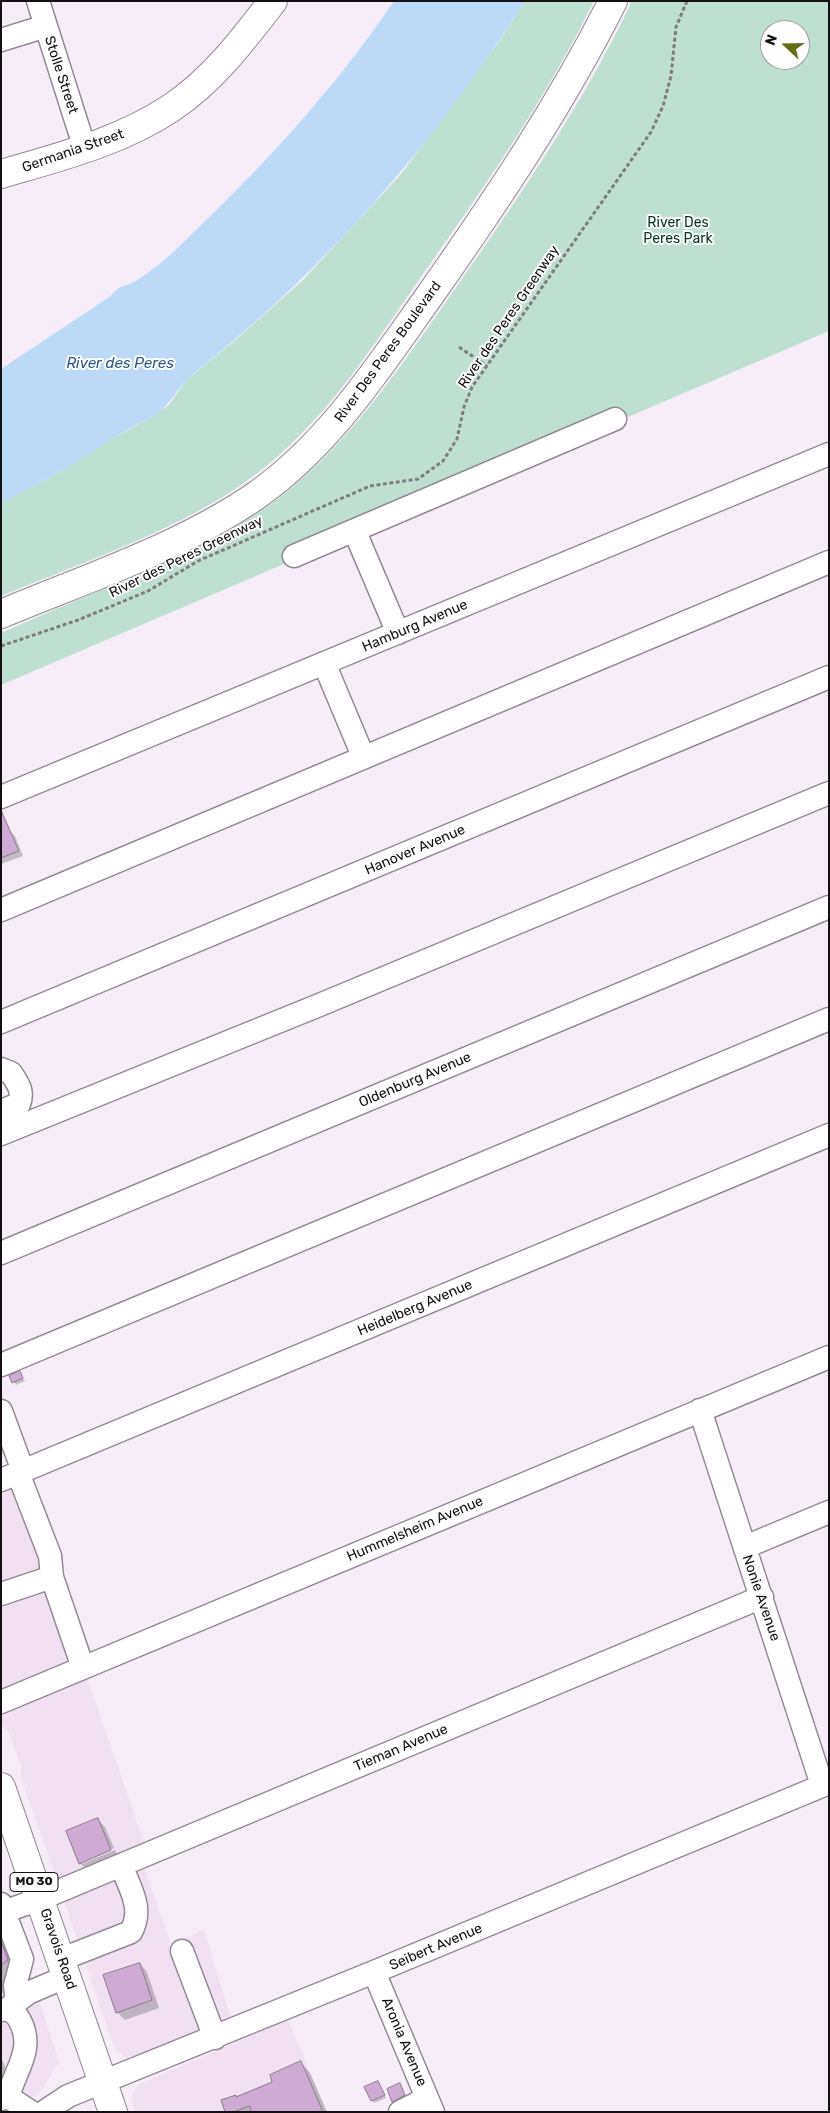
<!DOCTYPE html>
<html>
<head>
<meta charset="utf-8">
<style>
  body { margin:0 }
  #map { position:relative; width:830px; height:2113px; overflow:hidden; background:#f7edf8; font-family:Rubik,sans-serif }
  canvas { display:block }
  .frame { position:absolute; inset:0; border:2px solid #130f13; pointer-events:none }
  .north { position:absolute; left:760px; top:20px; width:50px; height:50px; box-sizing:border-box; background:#fefefe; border:1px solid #a09ea0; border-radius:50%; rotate:291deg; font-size:14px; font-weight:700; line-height:20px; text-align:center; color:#130f13 }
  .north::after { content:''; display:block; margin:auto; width:18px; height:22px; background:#656e16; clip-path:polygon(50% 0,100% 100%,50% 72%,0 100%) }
</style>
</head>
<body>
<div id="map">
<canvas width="830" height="2113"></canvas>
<div class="frame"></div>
<div class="north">N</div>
</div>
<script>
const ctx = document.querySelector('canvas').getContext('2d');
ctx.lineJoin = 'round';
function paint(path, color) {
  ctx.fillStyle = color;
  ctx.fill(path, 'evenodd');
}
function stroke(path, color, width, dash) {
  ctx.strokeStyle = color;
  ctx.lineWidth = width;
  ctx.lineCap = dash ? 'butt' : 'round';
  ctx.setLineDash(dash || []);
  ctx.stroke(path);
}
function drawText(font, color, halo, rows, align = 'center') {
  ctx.font = font + ' Rubik,sans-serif';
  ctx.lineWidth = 4;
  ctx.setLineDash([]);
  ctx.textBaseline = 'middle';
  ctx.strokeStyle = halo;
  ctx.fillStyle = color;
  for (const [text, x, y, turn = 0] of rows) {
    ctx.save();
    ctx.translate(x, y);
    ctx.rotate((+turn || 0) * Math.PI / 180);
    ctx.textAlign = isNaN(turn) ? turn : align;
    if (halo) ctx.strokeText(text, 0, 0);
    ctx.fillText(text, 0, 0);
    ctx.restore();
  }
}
paint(new Path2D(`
  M29 1481 83 1656 1 1691V1492Z
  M86 1675 145 1845 65 1878 58 1877 54 1871 21 1778V1766L9 1733 1 1725V1712Z
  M143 1864 171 1944 204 1930 232 2022 127 2059 115 2050 65 1903 66 1896Z
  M4 1893 59 2062 39 2094 27 2099 1 2093V1894Z
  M288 2020 327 2112H135L132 2100 133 2092 139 2084Z`), '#f0e0f2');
paint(new Path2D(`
  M525 1H594C546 98 485 186 423 274 368 353 317 435 235 489 165 535 78 564 1 596V503L60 472 102 444 152 417 169 405 187 379 232 343 303 280 401 174 500 40Z
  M632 1H829V331L1 685V633C44 614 86 596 129 578 175 558 220 539 261 511 344 454 398 370 455 289 520 196 583 104 632 1ZM770 30H800V60H770Z`), '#bfe0d0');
paint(new Path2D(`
  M394 1H525C430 148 330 265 193 374 177 387 171 406 152 417 143 422 134 425 125 431 102 444 81 460 58 473 39 483 20 493 1 503V369L111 296C120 284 125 287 136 281 155 269 175 251 191 235 266 163 336 87 394 1Z`), '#bcd9f8');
paint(new Path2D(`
  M10 831 15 836 23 856 1 864V835Z
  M20 1373 25 1381 16 1385 11 1376Z
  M97 1819 105 1827 114 1848 82 1861V1864L115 1850 118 1858 88 1871 80 1863Z
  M1 1929 17 1971 6 1976 11 1989 1 1993Z
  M140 1964 147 1972 159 2008 125 2020 117 2012Z
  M1 2057 11 2081 1 2085Z
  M301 2063 310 2073 327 2112H226L237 2098 273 2083Z
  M378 2082 386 2098 374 2103 372 2101Z
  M400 2085 406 2097 395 2103 393 2101Z`), '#0003');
const building = new Path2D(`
  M1 810 19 851 1 858Z
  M20 1371 23 1378 12 1383 9 1376Z
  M98 1818 111 1850 79 1864 66 1831Z
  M1 1941 8 1960 1 1965Z
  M140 1963 152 2000 116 2013 103 1975Z
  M301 2061 323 2112H251L250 2106 233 2112H225L221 2100 236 2095V2097L272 2082 270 2075Z
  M378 2081 385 2095 371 2101 364 2087Z
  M400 2083 405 2095 392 2102 387 2089Z`);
paint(building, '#ceabd2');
stroke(building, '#877e88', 1);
const minor = new Path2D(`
  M38 1 85 149
  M1 40 46 26
  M355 532 398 633
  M294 556 615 419
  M324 663 363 756
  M1 797 829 454
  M1 910 829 562
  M1 1022 829 677
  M1 1069 11 1073C18 1084 24 1091 19 1104L1 1111
  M1 1134 317 1006 829 793
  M1 1253 829 907
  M1 1365 829 1019
  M700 1410 822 1785
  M1 1411 23 1471
  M18 1473 50 1556 52 1577 83 1668
  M1 1480 829 1135
  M745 1547 829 1512
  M1 1594 52 1577
  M1 1702 829 1357
  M1 1904 22 1959 15 1986 17 2002
  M6 1911 40 1899 762 1597
  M182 1951 215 2038
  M62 1959 131 1932C144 1908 130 1889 121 1865
  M374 1972 433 2112
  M7 2009 28 1993 68 1976
  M1 2010C10 2009 16 2013 20 2021 35 2049 15 2070 8 2097
  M1 2099 8 2097 31 2112
  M44 2112 68 2096 374 1972 829 1783
  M400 2112 427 2098`);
const major = new Path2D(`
  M1 174C59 157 120 142 171 108 212 81 243 40 273 1
  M1 614C85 579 179 548 254 497 329 445 378 368 430 295 498 198 560 106 613 1
  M1 1787 113 2112`);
stroke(minor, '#938994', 25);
stroke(major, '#938994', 30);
stroke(new Path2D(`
  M459 347 487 366
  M1 646 78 620 148 591 198 561 370 486 418 479 443 461 457 439 464 407 472 387 651 132 663 106 671 76 676 27 687 1`), '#827b82', 3, [4, 2.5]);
stroke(minor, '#fff', 22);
stroke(major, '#fff', 28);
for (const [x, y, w] of [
  [34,1882,48]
]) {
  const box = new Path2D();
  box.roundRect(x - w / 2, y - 9.5, w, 19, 4);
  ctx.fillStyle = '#fefefe';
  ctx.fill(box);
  stroke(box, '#130f13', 1);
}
drawText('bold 12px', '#130f13', null, [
  ["MO 30",34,1882]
]);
drawText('14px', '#130f13', '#fefefe', [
  ["Stolle Street",61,75,72],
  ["Germania Street",73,151,-19],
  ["River des Peres Greenway",509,317,-56],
  ["River Des Peres Boulevard",388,352,-54],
  ["River des Peres Greenway",186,557,-26],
  ["Hamburg Avenue",415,626,-23],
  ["Hanover Avenue",415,850,-23],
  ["Oldenburg Avenue",415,1080,-23],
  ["Heidelberg Avenue",415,1308,-23],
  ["Hummelsheim Avenue",415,1529,-23],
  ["Nonie Avenue",761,1598,71],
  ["Tieman Avenue",401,1748,-23],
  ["Seibert Avenue",436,1947,-23],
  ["Gravois Road",58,1949,71],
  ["Aronia Avenue",404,2042,67]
]);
drawText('14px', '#023222', '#fefefe', [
  ["River Des",678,223],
  ["Peres Park",678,239]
]);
drawText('italic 15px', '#295a8b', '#fefefe', [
  ["River des Peres",120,364]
]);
</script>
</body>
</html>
